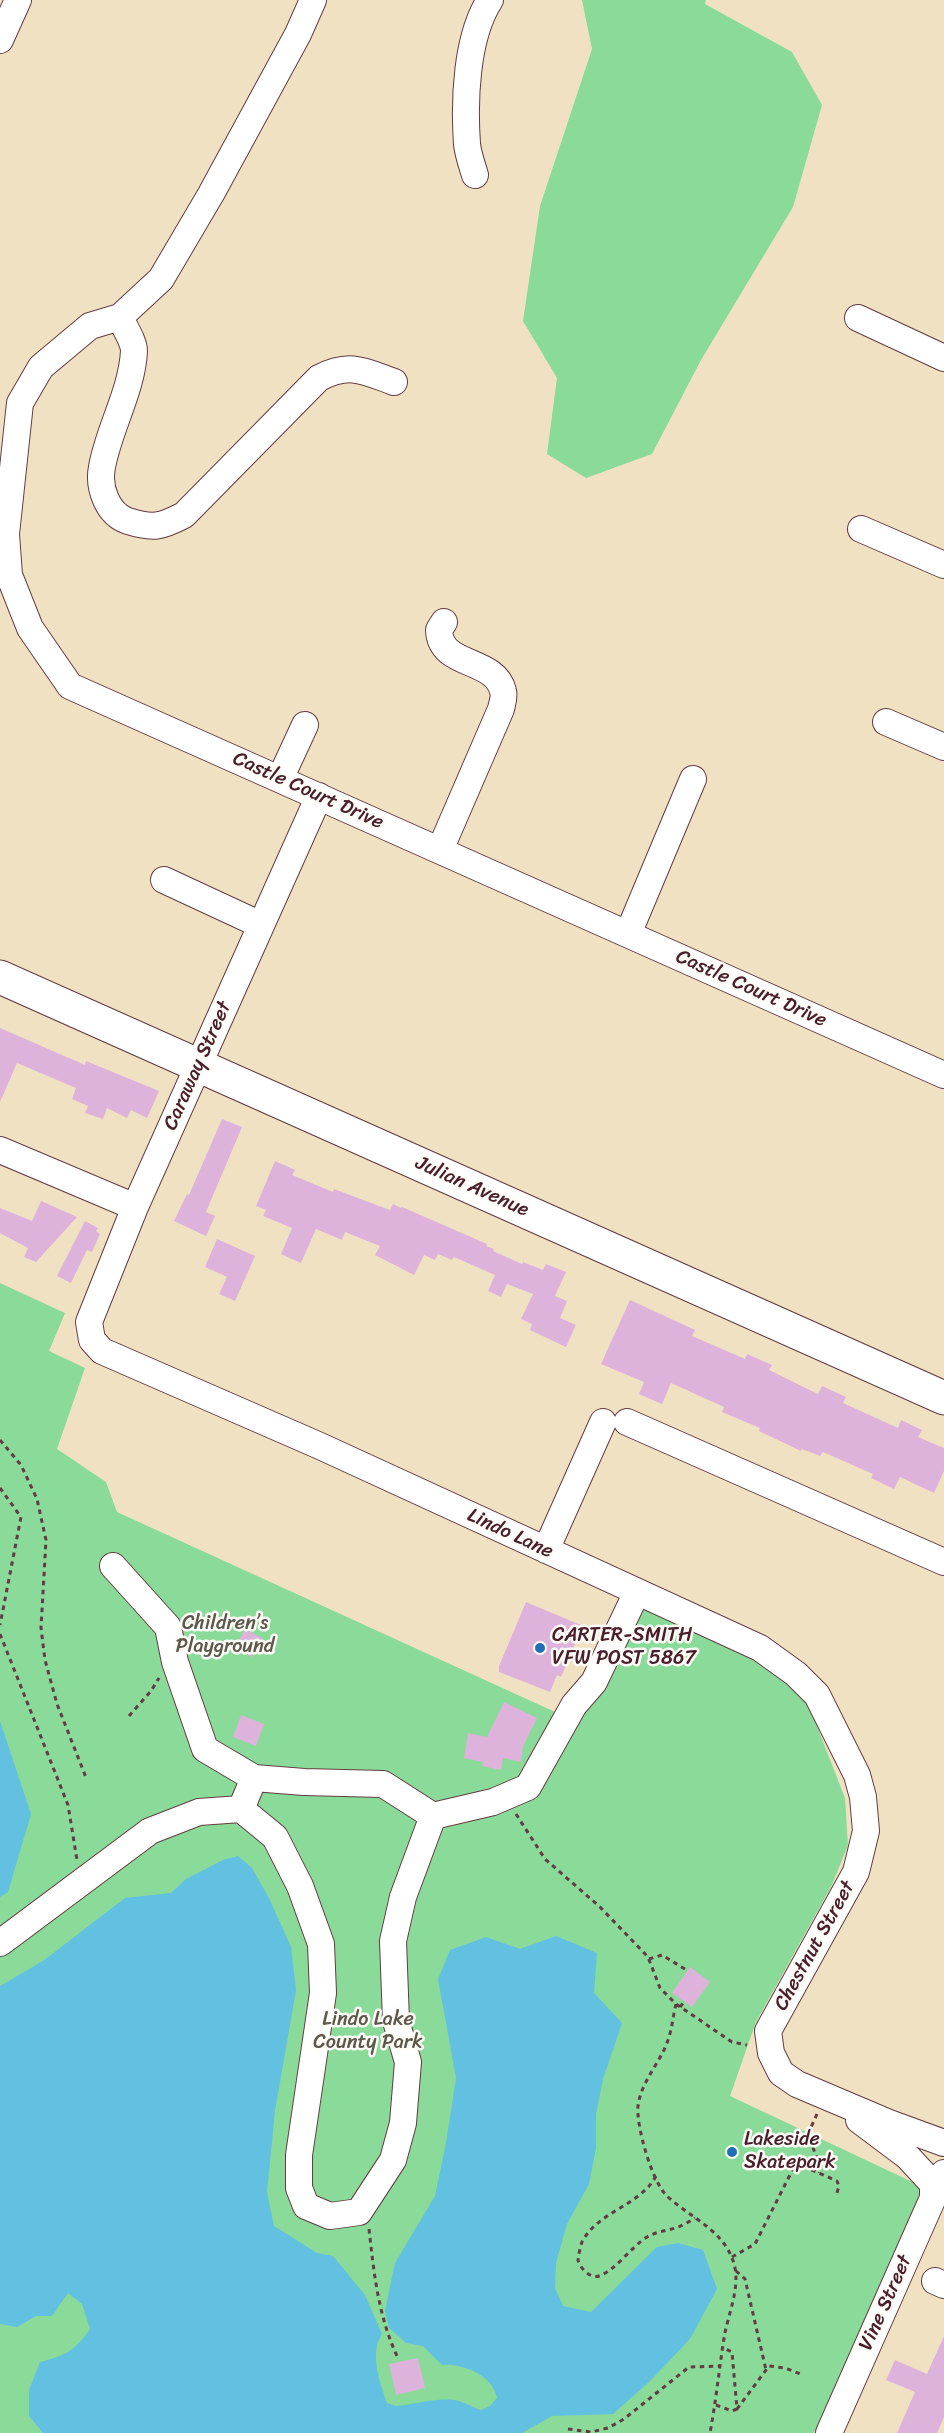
<!DOCTYPE html>
<html>
<head>
<meta charset="utf-8">
<style>
  body { margin:0 }
  canvas { display:block; background:#f1e1c3 }
</style>
</head>
<body>
<canvas width="944" height="2433"></canvas>
<script>
const ctx = document.querySelector('canvas').getContext('2d');
ctx.lineJoin = 'round';
function paint(path, color) {
  ctx.fillStyle = color;
  ctx.fill(path, 'evenodd');
}
function stroke(path, color, width, dash) {
  ctx.strokeStyle = color;
  ctx.lineWidth = width;
  ctx.lineCap = dash ? 'butt' : 'round';
  ctx.setLineDash(dash || []);
  ctx.stroke(path);
}
function drawText(font, color, halo, rows, align = 'center') {
  ctx.font = font + ' Sriracha,sans-serif';
  ctx.lineWidth = 5;
  ctx.setLineDash([]);
  ctx.textBaseline = 'middle';
  ctx.strokeStyle = halo;
  ctx.fillStyle = color;
  for (const [text, x, y, turn = 0] of rows) {
    ctx.save();
    ctx.translate(x, y);
    ctx.rotate((+turn || 0) * Math.PI / 180);
    ctx.textAlign = isNaN(turn) ? turn : align;
    if (halo) ctx.strokeText(text, 0, 0);
    ctx.fillText(text, 0, 0);
    ctx.restore();
  }
}
paint(new Path2D(`
  M582 0H706L705 4 792 52 822 105 793 207 701 360 652 454 586 478 547 454 557 378 523 321 540 206 592 49Z
  M0 1283 65 1313 49 1351 85 1368 57 1449 106 1482 117 1512 577 1722 594 1702 639 1607 750 1653 783 1674 808 1703 845 1798 848 1845 832 1885 756 2022 730 2096 923 2187 814 2433H0Z`), '#8ada9a');
paint(new Path2D(`
  M0 1721 31 1814 8 1892 0 1897Z
  M238 1856 252 1868 269 1898 291 1947 296 1990 275 2111 267 2192 274 2226 317 2253 333 2256 365 2295 382 2334C369 2353 380 2383 387 2403L395 2406C416 2405 438 2396 459 2401 466 2403 473 2408 481 2410L490 2406 497 2398C493 2375 462 2363 442 2365L423 2346 406 2343 389 2328 385 2311 395 2263 435 2196 446 2143 456 2078 438 1979 450 1950 486 1937 520 1949 556 1936 597 1953 594 1993 622 2023 603 2079 596 2114V2148L589 2184 567 2224 556 2263 555 2288 563 2306 591 2312 657 2247 678 2243 703 2250 717 2289 690 2339 650 2381 613 2414 552 2416 522 2433H43L29 2416V2390L40 2362C65 2356 75 2351 90 2329L82 2304 68 2293 52 2316H36L17 2327 0 2324V1986L43 1961 125 1898 171 1893 186 1879 223 1860Z`), '#62c0e1');
paint(new Path2D(`
  M0 1028 85 1065 86 1061 159 1091 147 1118 131 1110 127 1118 107 1108 103 1119 85 1113 88 1106 72 1099 76 1088 17 1063 0 1102Z
  M222 1119 242 1127 206 1212 215 1216 206 1236 174 1221 187 1194 189 1195Z
  M275 1161 295 1170 292 1175 333 1192 334 1189 390 1210 393 1204 401 1208 402 1207 487 1244 486 1246 494 1249 493 1251 522 1264 523 1262 543 1270 546 1264 566 1272 555 1296 567 1301 560 1318 576 1325 566 1347 530 1330 532 1324 521 1319 533 1294 507 1284 501 1297 488 1291 495 1275 454 1257 452 1260 438 1254 435 1260 424 1255 414 1275 375 1255 380 1246 345 1232 342 1240 316 1229 301 1263 281 1254 292 1228 263 1216 266 1210 256 1206Z
  M41 1201 77 1217 36 1262 24 1257 28 1248 0 1233V1208L32 1221Z
  M85 1221 98 1228 96 1231 100 1234 92 1252 87 1250 71 1283 57 1276Z
  M217 1239 255 1256 235 1301 219 1294 227 1277 205 1267Z
  M630 1300 695 1330 692 1336 745 1359 747 1354 772 1365 769 1370 818 1394 822 1386 846 1397 843 1403 898 1428 901 1420 922 1430 918 1437 944 1448V1471L934 1493 900 1477 894 1489 871 1478 873 1474 823 1452 820 1456 802 1449 801 1451 759 1431 760 1428 722 1412 724 1407 671 1383 662 1404 639 1394 644 1382 601 1364Z
  M526 1602 583 1626 561 1677 557 1675 550 1692 499 1672V1666Z
  M245 1629 262 1638 252 1657 235 1648Z
  M504 1702 537 1718 523 1746 521 1762 503 1758 501 1770 482 1766 483 1762 464 1758 468 1733 487 1737Z
  M241 1715 264 1724 256 1746 233 1737Z
  M690 1967 710 1982 692 2007 672 1993Z
  M944 2336V2417L937 2433H897L915 2392 886 2380 895 2360 927 2374Z
  M418 2358 425 2388 396 2395 389 2364Z`), '#ddb3dc');
const minor = new Path2D(`
  M313 0 298 34 211 194 161 279 120 317 90 326 41 367 20 403 6 534 9 575 30 628 70 686 944 1075
  M0 40 18 0
  M475 175C472 165 468 154 467 144 464 101 466 37 490 0
  M120 317C124 327 134 341 134 351 132 391 109 428 102 467 98 487 107 514 128 521 153 529 161 527 184 515L319 378C350 362 364 371 394 382
  M858 318 944 358
  M861 529 944 565
  M886 722 944 747
  M280 779 305 725
  M319 796 135 1207 89 1322 92 1340 102 1351 320 1446 760 1648 796 1674 817 1695 857 1775 863 1797 866 1831 856 1872 768 2031 771 2053 781 2073 797 2084 889 2123 944 2143
  M440 850 501 709C502 704 505 696 503 691 495 657 440 668 439 630L444 622
  M164 880 261 925
  M628 934 693 779
  M0 1150 135 1207
  M627 1422 944 1562
  M546 1550 603 1422
  M113 1566 168 1627 175 1662 205 1749 254 1778
  M241 1809 275 1837 300 1886 321 1944 323 1993 299 2155V2188L306 2206 330 2216 359 2212 393 2160 403 2123 408 2062 396 2021 393 1941 403 1897 433 1816
  M0 1943 150 1831 199 1812 241 1809 254 1778 304 1782 383 1784 433 1816 493 1802 528 1787 574 1705 594 1682 637 1592
  M859 2120 907 2156 933 2184V2197
  M935 2281 944 2285
  M829 2433 944 2173`);
const major = new Path2D(`
  M0 977 944 1398`);
stroke(minor, '#633c42', 28);
stroke(major, '#633c42', 35);
stroke(new Path2D(`
  M0 1440 21 1465 37 1499 46 1540 41 1628 45 1660 57 1704 87 1780
  M0 1488 21 1517 0 1625
  M0 1634 68 1805 77 1860
  M129 1716 151 1691 159 1678
  M516 1814 545 1859 600 1907 648 1957 660 1988 676 2004 732 2042 747 2045
  M649 1959 662 1955 688 1971
  M676 2004C673 2016 672 2029 668 2040 661 2062 641 2081 638 2106 636 2126 652 2182 667 2196 688 2216 721 2229 732 2258 743 2283 728 2313 724 2338 719 2370 716 2401 710 2433
  M680 2007 684 2002
  M817 2114 808 2134 821 2169 819 2173
  M786 2165 796 2163 837 2181 839 2186 836 2196
  M804 2166 815 2154
  M656 2176C640 2206 598 2211 582 2242 580 2247 579 2254 578 2260 580 2268 590 2279 599 2276 616 2270 631 2247 647 2237 657 2231 668 2231 678 2227 684 2225 690 2221 695 2218
  M369 2229C374 2273 378 2315 397 2356
  M732 2257 755 2244 796 2163
  M736 2271 745 2279 766 2370
  M716 2405 732 2411 737 2409 732 2352 723 2348
  M737 2409 769 2366 785 2368 803 2375
  M568 2429 591 2432 608 2428 624 2419 689 2367 721 2366`), '#633c42', 3, [4.5, 4.5]);
stroke(minor, '#fff', 26);
stroke(major, '#fff', 33);
for (const [x, y, r, color] of [
  [540,1648,6,"#1f6fb2"],
  [732,2152,6,"#1f6fb2"]
]) {
  const dot = new Path2D();
  dot.arc(x, y, r, 0, 2 * Math.PI);
  ctx.fillStyle = color;
  ctx.fill(dot);
  stroke(dot, '#fdfcf7', 2);
}
drawText('20px', '#4a1f2b', '#fdfcf7', [
  ["Castle Court Drive",308,791,24],
  ["Castle Court Drive",751,989,24],
  ["Caraway Street",198,1066,-66],
  ["Julian Avenue",472,1187,24],
  ["Lindo Lane",510,1534,25],
  ["Chestnut Street",815,1946,-61],
  ["Vine Street",886,2303,-66]
]);
drawText('20px', '#5d574c', '#fdfcf7', [
  ["Children’s",225,1624],
  ["Playground",225,1647],
  ["Lindo Lake",368,2020],
  ["County Park",368,2043]
]);
drawText('20px', '#4a1f2b', '#fdfcf7', [
  ["CARTER-SMITH",552,1636],
  ["VFW POST 5867",552,1659],
  ["Lakeside",744,2140],
  ["Skatepark",744,2163]
], 'left');
</script>
</body>
</html>
